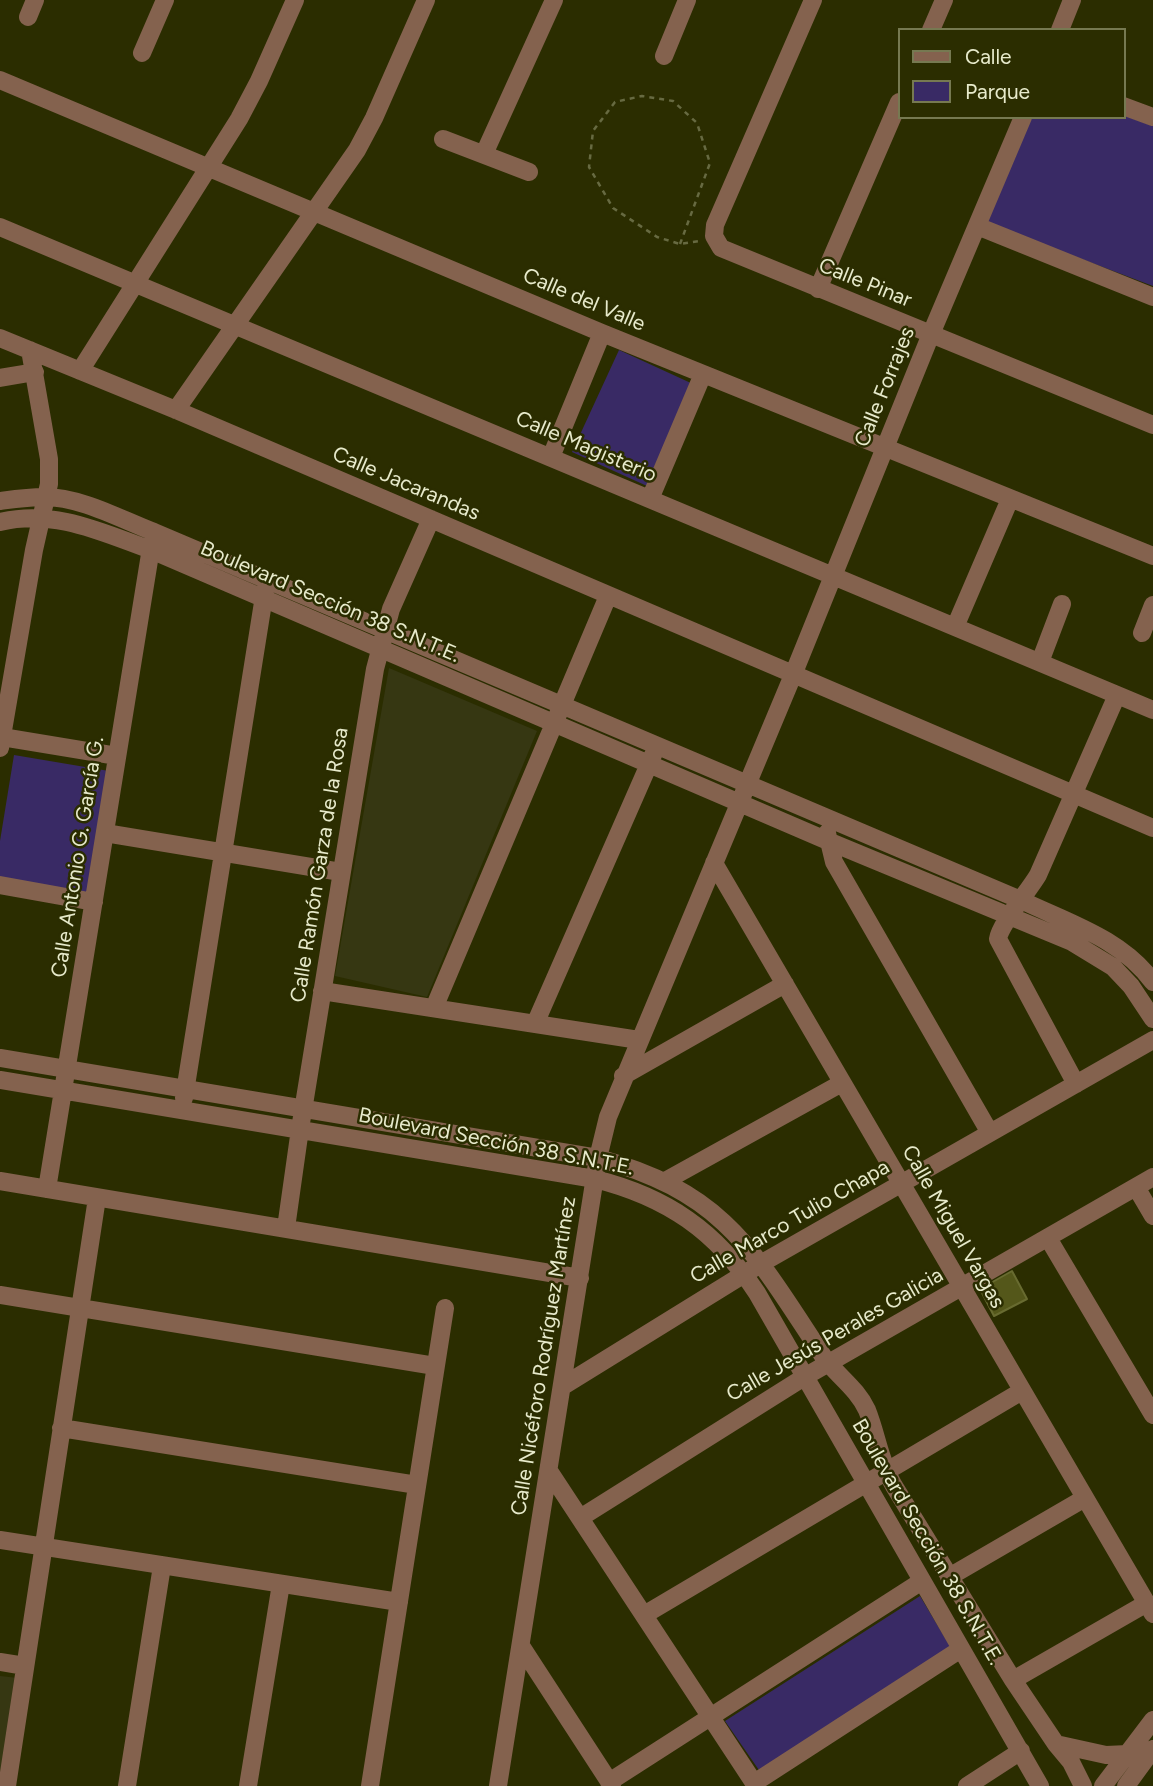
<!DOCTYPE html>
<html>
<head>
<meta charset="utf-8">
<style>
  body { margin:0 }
  #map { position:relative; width:1153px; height:1786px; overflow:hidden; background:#2b2d00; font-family:Figtree,sans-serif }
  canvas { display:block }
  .legend { position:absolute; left:898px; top:28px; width:228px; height:91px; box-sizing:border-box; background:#2b2d00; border:2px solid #767951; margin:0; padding:9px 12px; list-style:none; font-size:21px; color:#e7eacb }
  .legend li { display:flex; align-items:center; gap:14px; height:35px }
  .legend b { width:35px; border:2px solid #767951 }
</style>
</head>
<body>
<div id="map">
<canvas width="1153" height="1786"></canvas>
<ul class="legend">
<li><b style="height:9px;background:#84624e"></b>Calle</li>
<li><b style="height:19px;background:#392a65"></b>Parque</li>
</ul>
</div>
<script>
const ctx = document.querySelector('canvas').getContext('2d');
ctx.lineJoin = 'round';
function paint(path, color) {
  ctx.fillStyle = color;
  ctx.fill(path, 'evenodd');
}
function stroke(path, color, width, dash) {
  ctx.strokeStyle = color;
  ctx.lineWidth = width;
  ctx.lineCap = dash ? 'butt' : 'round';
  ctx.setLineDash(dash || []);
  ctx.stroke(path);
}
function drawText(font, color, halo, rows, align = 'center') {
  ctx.font = font + ' Figtree,sans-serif';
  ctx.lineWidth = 5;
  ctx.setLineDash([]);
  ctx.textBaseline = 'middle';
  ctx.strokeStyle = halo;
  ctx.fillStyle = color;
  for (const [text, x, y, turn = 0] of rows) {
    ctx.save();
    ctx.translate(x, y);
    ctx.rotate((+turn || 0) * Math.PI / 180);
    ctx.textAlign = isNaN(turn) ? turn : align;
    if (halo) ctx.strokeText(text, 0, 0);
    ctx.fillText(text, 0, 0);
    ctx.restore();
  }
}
paint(new Path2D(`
  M389 668 537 731 427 997 335 976Z
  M0 1676 18 1678 0 1776Z`), '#363712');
paint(new Path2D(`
  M1123 115 1153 126V286L986 223 1030 117H1123Z
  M619 350 693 384 647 486 572 452Z
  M14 755 109 771 90 894 0 880V841Z
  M920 1596 951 1648 761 1773 725 1721Z`), '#392a65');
const building = new Path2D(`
  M1012 1271 1027 1299 994 1316 980 1289Z`);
paint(building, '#54571a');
stroke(building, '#686b30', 2);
stroke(new Path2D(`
  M680 244 710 163 697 123 673 101 642 96 615 102 593 131 589 167 613 208 657 237 680 244 700 241`), '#676a41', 2.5, [5, 5]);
stroke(new Path2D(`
  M813 0 715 225 714 236 721 248 1153 425
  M28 17 35 0
  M931 30 944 0
  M1060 30 1072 0
  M142 53 165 0
  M664 56 687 0
  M0 80 602 333 1153 556
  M1123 106 1153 117
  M443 139 529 172
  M484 154 554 0
  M977 226 1153 297
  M0 227 1153 710
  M818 289 899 102
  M0 338 176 410 1153 828
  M80 371 239 119 259 81 295 0
  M0 378 35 372
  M176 410 357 150 374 118 426 0
  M551 457 602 333
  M650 499 703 374
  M0 501C15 499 29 497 44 497 81 497 120 519 154 532L1023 901C1069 923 1122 939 1153 982
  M0 522C54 509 101 532 151 550L828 841 1072 942 1113 967 1131 986 1153 1019
  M955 627 1010 499
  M1142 633 1153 605
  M1040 662 1062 604
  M2 737 117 756
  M0 748 34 550 49 484V459L30 350
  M105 833 341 872
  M827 833 834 862 990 1133
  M714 863 1153 1614
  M0 885 94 902
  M322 991 639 1040
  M434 1008 608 596
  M535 1024 653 755
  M0 1058 598 1158C726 1193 754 1252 823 1356 836 1375 857 1388 867 1410 877 1435 880 1462 894 1486L1013 1680 1056 1744 1071 1762 1083 1786
  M623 1076 785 984
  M0 1080 595 1179C667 1197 716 1231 757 1293L1040 1786
  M1076 1084 998 939C1000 924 1028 892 1038 875L1117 695
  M184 1098 265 590
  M0 1181 580 1278
  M665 1181 842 1083
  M1136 1187 1153 1216
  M47 1189 152 542
  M286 1228 300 1129 375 669 391 609 431 519
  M1048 1238 1153 1415
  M0 1295 435 1366
  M563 1386 762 1263 1153 1040
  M61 1428 417 1485
  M549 1471 756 1786
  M580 1518 806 1376 1153 1177
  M0 1540 399 1602
  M949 1577 1085 1498
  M644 1615 1022 1391
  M521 1646 612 1786
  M0 1662 25 1666
  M1013 1680 1147 1603
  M1056 1744 1106 1755 1128 1754
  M609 1782 922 1581
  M754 1783 961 1649
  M7 1786 97 1198
  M127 1786 162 1566
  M248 1786 281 1584
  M370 1786 445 1308
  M498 1786 598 1158 608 1117 793 675 931 334 1023 117
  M967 1786 1021 1751
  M1103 1786 1153 1720
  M1126 1786 1153 1749`), '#84624e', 18);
drawText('21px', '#e7eacb', '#2b2d00', [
  ["Calle Pinar",865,283,22],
  ["Calle del Valle",584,300,23],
  ["Calle Forrajes",885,387,-68],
  ["Calle Magisterio",586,447,23],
  ["Calle Jacarandas",406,484,23],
  ["Boulevard Sección 38 S.N.T.E.",330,602,23],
  ["Calle Antonio G. García G.",78,857,-81],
  ["Calle Ramón Garza de la Rosa",320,865,-81],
  ["Boulevard Sección 38 S.N.T.E.",496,1142,11],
  ["Calle Marco Tulio Chapa",790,1222,-30],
  ["Calle Miguel Vargas",953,1227,60],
  ["Calle Jesús Perales Galicia",835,1335,-30],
  ["Calle Nicéforo Rodríguez Martínez",544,1356,-81],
  ["Boulevard Sección 38 S.N.T.E.",927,1542,60]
]);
</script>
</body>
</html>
